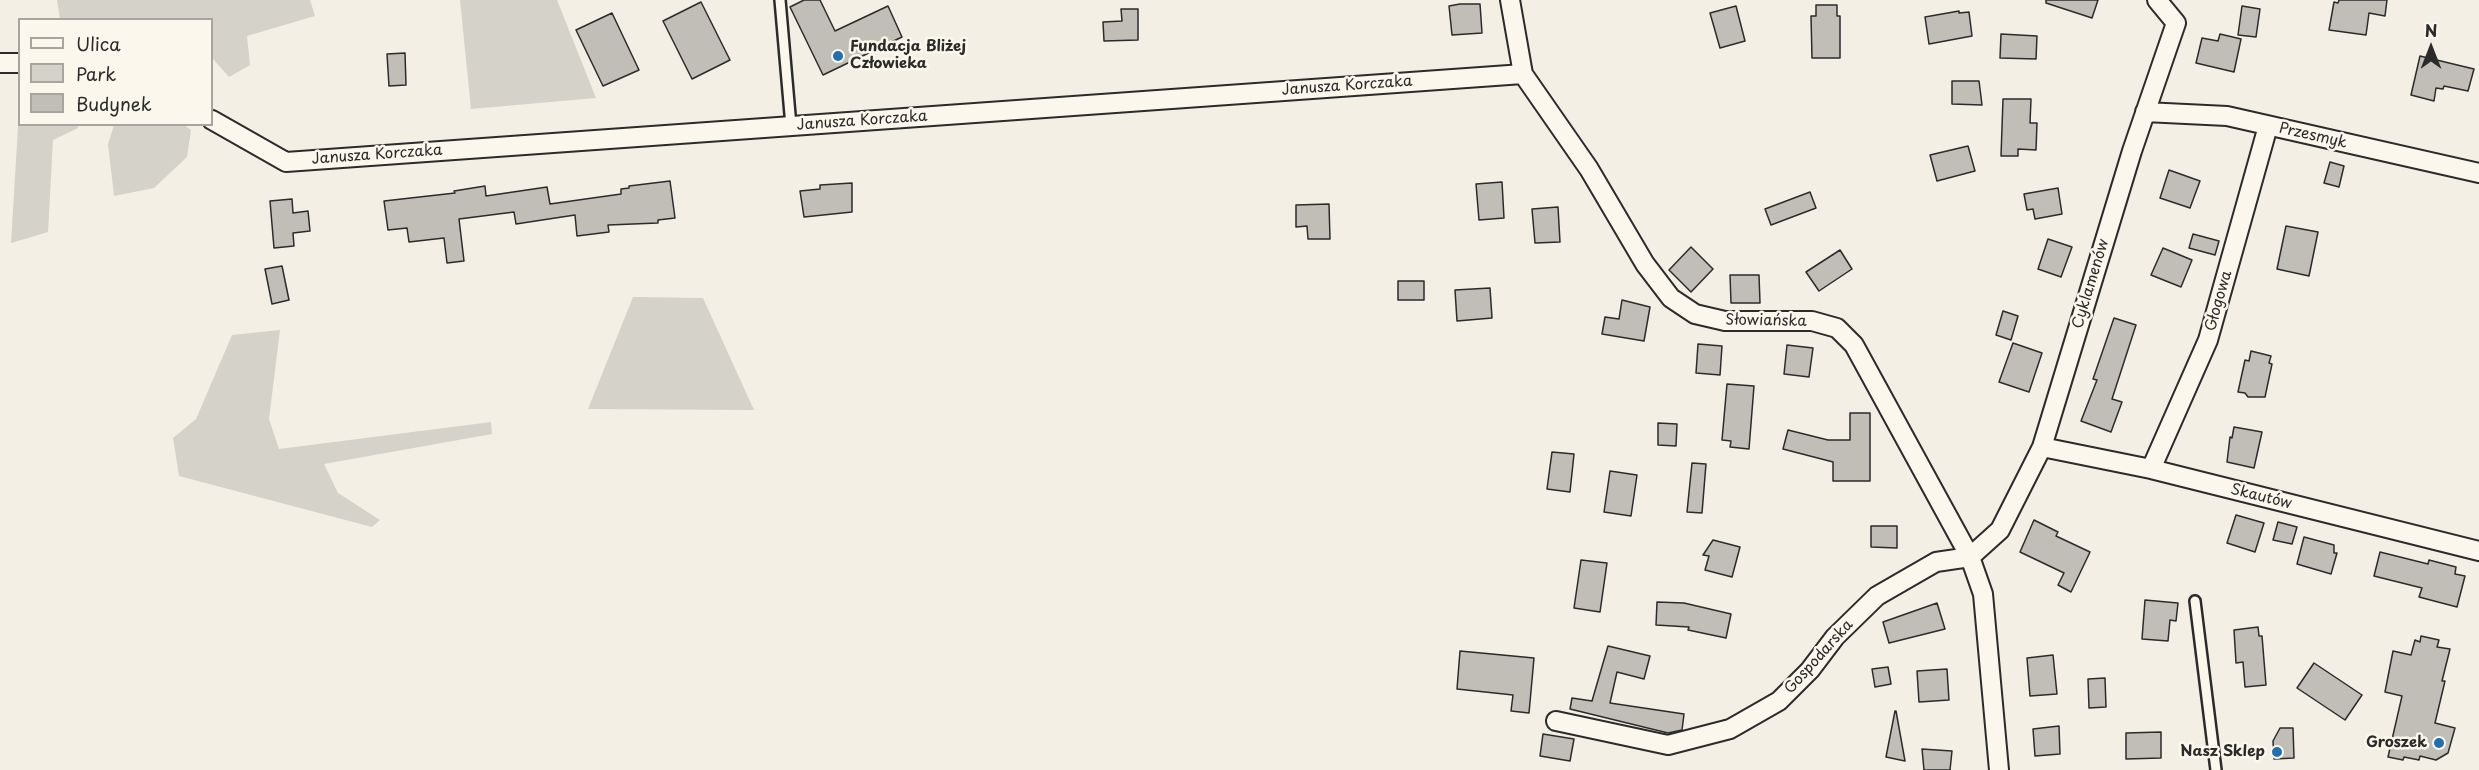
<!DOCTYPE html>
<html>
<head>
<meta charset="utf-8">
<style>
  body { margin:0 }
  #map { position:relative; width:2479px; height:770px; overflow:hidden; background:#f3efe4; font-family:"Playpen Sans",sans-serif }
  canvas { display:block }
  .legend { position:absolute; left:18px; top:18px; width:195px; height:108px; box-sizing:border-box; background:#fbf7ec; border:2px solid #a8a59f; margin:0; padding:8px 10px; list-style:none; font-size:18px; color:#2b2b2b }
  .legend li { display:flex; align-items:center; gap:12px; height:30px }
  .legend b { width:30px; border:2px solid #a8a59f }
  .north { position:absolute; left:2401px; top:18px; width:60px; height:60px; -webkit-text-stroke:4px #fbf7ec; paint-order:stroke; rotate:0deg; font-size:16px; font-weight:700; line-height:24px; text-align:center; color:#2b2b2b }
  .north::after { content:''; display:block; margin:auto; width:21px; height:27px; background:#2b2b2b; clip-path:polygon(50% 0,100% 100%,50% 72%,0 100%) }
</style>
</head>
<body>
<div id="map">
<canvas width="2479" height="770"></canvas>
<ul class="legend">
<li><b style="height:8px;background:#fbf7ec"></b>Ulica</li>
<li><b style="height:16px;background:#d5d2c9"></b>Park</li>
<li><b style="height:16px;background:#c0beb6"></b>Budynek</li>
</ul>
<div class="north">N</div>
</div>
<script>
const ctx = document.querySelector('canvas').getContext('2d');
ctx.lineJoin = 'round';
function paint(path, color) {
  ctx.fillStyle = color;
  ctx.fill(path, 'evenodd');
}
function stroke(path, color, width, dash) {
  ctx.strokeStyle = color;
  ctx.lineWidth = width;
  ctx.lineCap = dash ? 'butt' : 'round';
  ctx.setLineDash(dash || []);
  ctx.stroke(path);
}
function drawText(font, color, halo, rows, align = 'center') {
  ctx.font = font + ' "Playpen Sans",sans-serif';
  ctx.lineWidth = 5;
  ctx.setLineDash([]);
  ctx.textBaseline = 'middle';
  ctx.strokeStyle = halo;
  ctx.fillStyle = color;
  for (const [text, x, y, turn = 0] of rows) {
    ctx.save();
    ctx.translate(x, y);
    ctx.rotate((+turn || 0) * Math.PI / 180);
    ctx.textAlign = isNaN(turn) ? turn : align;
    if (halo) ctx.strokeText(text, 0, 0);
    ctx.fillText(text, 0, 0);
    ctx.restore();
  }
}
paint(new Path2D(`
  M57 0H310L315 16 247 36 250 65 229 77 212 58V20L60 19Z
  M460 0H557L596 98 471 109Z
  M19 110 20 124 77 125 78 128 53 140 48 232 11 243Z
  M114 125H184L191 130 187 157 154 188 114 196 108 144Z
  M633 297 703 298 754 410 588 409Z
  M280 330 269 419 279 449 491 422 492 434 324 464 338 493 380 520 372 527 179 476 173 438 196 419 232 335Z`), '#d5d2c9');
const building = new Path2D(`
  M804 0H820L835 31 888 6 902 37 823 75 790 7Z
  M2046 0H2098L2092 18 2046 3Z
  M2339 0H2387L2385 16 2369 13 2366 35 2329 30 2334 2 2338 3Z
  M701 2 730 60 692 79 663 21Z
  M1460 4H1480L1482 33 1452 35 1449 6Z
  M1816 5H1837V16H1840V58H1812L1811 16H1816Z
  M1736 6 1745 41 1720 48 1710 13Z
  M2242 6 2260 9 2256 37 2238 35Z
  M1121 9H1138V40L1104 41 1103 22 1122 21Z
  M1959 11V13L1969 12 1972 36 1929 44 1925 17Z
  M612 13 639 70 603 86 576 30Z
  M2001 34 2037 36 2036 59 2000 58Z
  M2220 34 2241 39 2234 72 2196 63 2202 38 2218 41Z
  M405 53 406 85 389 86 387 54Z
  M2420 56 2474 69 2468 91 2444 86 2443 89 2436 88 2434 101 2411 95Z
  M1952 81H1979L1982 105 1952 104Z
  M2003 99H2031L2030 123H2037L2036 150 2018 149V156H2001Z
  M1968 146 1975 171 1937 181 1930 155Z
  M2330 162 2344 166 2339 187 2324 183Z
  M2169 170 2200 181 2190 208 2160 198Z
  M670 181 675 218 658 220V223L608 225 609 232 577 236 575 215 516 224 514 212 459 219 464 261 447 263 444 238 409 242 407 228 388 230 384 201 455 193 454 191 485 186 486 196 547 187 550 204 621 194V189L629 188V186Z
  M1502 182 1504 218 1479 220 1476 184Z
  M852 183V212L804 217 800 191 820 189V185Z
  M2058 188 2062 214 2035 219 2033 209 2027 210 2024 194Z
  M1810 192 1816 208 1771 225 1765 209Z
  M292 199 293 213 308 211 310 231 293 233 294 246 274 248 270 201Z
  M1329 204 1330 239H1308L1307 226 1296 227V205Z
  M1558 207 1560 242 1535 243 1532 209Z
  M2286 226 2318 232 2309 276 2277 269Z
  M2193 234 2219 241 2215 255 2189 248Z
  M2048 239 2072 247 2061 277 2038 269Z
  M1691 247 1713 269 1691 292 1669 270Z
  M2163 248 2192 260 2181 287 2151 275Z
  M1840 250 1852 269 1819 291 1806 272Z
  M282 266 289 300 272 304 265 269Z
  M1730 275H1759L1760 303H1731Z
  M1398 281H1424V300H1398Z
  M1490 288 1492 318 1457 321 1455 290Z
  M1622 300 1650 307 1644 341 1602 334 1605 317 1619 319Z
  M2003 311 2018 316 2011 340 1996 335Z
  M2114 318 2136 325 2112 399 2122 402 2111 432 2081 421 2097 380 2093 379Z
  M2013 343 2042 353 2029 392 1999 382Z
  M1698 344 1722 346 1720 375 1696 373Z
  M1787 345 1813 348 1809 377 1784 374Z
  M2251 351 2271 356 2269 363 2272 364 2265 397H2248L2245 393 2238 392 2245 360 2249 361Z
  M1727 384 1754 386 1749 449 1730 447 1731 441 1722 440Z
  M1850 413H1870V481H1833V462L1783 449 1788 430 1828 440H1850Z
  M1658 423 1677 424 1676 446 1658 445Z
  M2234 427 2262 432 2254 468 2227 462 2230 437 2232 438Z
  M1552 452 1574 454 1570 492 1547 489Z
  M1692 463 1706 464 1702 513 1687 512Z
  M1610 471 1637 475 1631 516 1604 512Z
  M2236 515 2264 523 2255 552 2227 543Z
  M2034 520 2058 532 2056 536 2090 552 2071 592 2058 585 2064 573 2020 552Z
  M2278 522 2297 527 2292 544 2273 540Z
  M1871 526H1897V548L1871 547Z
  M2304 537 2334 545V553H2337L2331 574 2297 564Z
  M1713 540 1740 547 1732 577 1705 570 1709 556 1703 555Z
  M2380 552 2428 564 2429 560 2456 567 2455 574 2465 576 2457 607 2419 597 2422 588 2374 576Z
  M1581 560 1607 563 1600 612 1574 608Z
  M2145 600 2178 603 2176 621 2170 620 2168 641 2142 639Z
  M1657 602 1684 603 1731 614 1726 638 1688 630 1689 627 1656 625Z
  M1937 603 1945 629 1889 643 1883 622Z
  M2258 627 2259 636H2262L2266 685 2245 687 2243 662 2236 663 2234 630Z
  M2421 636 2439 640 2437 647 2450 649 2442 681H2445L2435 723 2455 728 2448 753 2436 760 2420 756 2419 760 2404 757 2403 760 2388 757 2402 696 2385 692 2393 651 2411 655 2415 640 2420 642Z
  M1608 646 1650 656 1644 679 1617 672 1610 703 1684 714 1682 730 1668 733 1570 709 1572 698 1592 701Z
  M1460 651 1534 658 1529 713 1511 711 1513 695 1457 689Z
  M2053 655 2057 694 2030 696 2027 658Z
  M2314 663 2362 695 2345 720 2297 688Z
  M1888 667 1891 684 1875 687 1872 669Z
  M1947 669 1949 700 1919 702 1917 671Z
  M2105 678 2106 707 2089 708 2088 679Z
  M1895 711H1896L1905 761 1886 757Z
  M2059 726 2060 754 2035 756 2033 729Z
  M2280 728H2293L2294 758 2274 759 2273 741Z
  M2161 732V758L2126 759V733Z
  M1543 734 1574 739 1570 761 1540 756Z
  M1922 749 1952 751 1950 770H1924Z`);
paint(building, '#c0beb6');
stroke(building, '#2b2b2b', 1.5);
const lane = new Path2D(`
  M780 0 791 126
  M2195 601 2216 770`);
const street = new Path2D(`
  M1510 0 1523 74 1589 169 1645 264 1671 298 1695 314 1725 321H1812L1837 328 1854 345 1970 557 1983 594 1999 770
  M0 63H20
  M2145 112 2227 116 2479 173
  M212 120 286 162 1523 74
  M2042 447 2151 469 2479 551
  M2151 469 2208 340 2268 126
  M1556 721 1668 745 1730 729 1779 701 1810 670 1835 637 1877 596 1936 562 1970 557 2000 530 2042 447 2132 151 2176 23 2157 0`);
stroke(lane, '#2b2b2b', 14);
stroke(street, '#2b2b2b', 22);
stroke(lane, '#fbf7ec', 9);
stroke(street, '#fbf7ec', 18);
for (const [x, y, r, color] of [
  [838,56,6,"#1f6fb2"],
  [2439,743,6,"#1f6fb2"],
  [2277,752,6,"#1f6fb2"]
]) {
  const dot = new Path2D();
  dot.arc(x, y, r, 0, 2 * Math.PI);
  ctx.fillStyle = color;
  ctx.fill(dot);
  stroke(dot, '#fbf7ec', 2);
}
drawText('bold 15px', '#2b2b2b', '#fbf7ec', [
  ["Fundacja Bliżej",850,47,"left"],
  ["Człowieka",850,64,"left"],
  ["Groszek",2427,743],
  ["Nasz Sklep",2265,752]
], 'right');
drawText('15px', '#2b2b2b', '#fbf7ec', [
  ["Janusza Korczaka",1347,86,-4],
  ["Janusza Korczaka",862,121,-4],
  ["Przesmyk",2313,136,13],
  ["Janusza Korczaka",377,155,-4],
  ["Cyklamenów",2091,284,-73],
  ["Głogowa",2219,301,-74],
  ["Słowiańska",1766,321,1],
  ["Skautów",2261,497,14],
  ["Gospodarska",1819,657,-48]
]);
</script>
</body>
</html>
